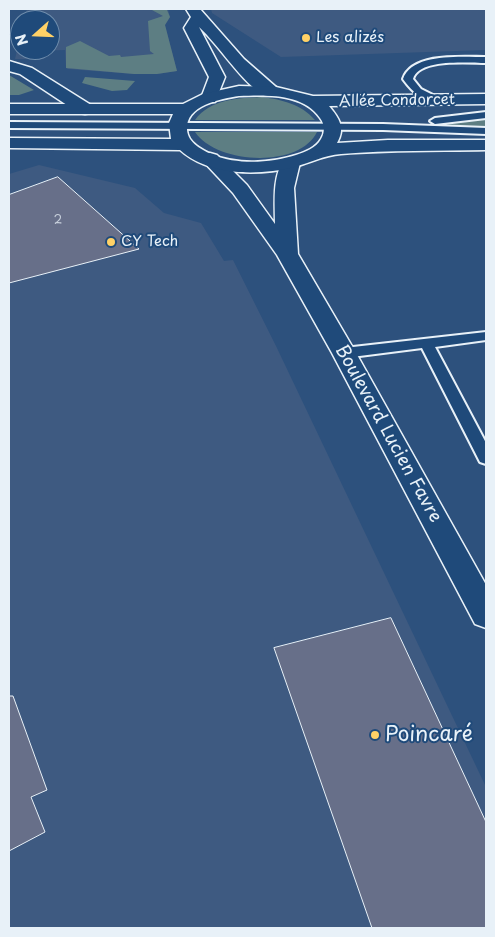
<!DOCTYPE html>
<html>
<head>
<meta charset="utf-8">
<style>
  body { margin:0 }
  #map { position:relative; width:495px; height:937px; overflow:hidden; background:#2d517d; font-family:"Playpen Sans",sans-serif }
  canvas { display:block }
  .frame { position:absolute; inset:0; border:10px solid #e8f1f8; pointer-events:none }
  .north { position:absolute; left:10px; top:10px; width:50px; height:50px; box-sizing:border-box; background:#1f4a7a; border:1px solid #6f8dac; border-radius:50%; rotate:250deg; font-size:14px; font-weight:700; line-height:20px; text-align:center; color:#e8f1f8 }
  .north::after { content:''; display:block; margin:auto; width:18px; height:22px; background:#ffd166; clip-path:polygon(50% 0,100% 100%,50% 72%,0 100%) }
</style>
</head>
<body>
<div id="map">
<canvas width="495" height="937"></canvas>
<div class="frame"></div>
<div class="north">N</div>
</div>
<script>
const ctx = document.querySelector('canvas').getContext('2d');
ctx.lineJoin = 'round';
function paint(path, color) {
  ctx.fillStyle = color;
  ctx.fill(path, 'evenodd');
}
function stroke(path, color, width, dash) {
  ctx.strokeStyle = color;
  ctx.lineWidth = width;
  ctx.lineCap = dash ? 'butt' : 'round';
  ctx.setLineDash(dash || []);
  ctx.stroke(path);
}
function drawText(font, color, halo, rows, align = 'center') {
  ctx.font = font + ' "Playpen Sans",sans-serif';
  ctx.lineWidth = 4;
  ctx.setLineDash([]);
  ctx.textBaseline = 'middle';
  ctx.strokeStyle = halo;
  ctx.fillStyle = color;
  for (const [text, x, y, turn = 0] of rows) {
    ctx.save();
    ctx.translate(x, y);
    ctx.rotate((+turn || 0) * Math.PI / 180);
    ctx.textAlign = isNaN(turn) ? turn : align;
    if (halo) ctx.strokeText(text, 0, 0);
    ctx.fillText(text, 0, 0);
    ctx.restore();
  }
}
paint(new Path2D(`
  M27 9H168L170 17 165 25 177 71 157 74H134L68 69 66 68 65 50 32 51 30 59H15L20 38V50H50V20H24Z
  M211 9H486V50L281 57 212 13Z
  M39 165 135 188 164 213 201 223 224 261 233 260 276 346 486 787V928H9V174Z`), '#3e5a81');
paint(new Path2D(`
  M162 9 167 10 170 17 165 25 177 71 157 74H134L66 68V47L80 41 109 56 120 55 121 57 154 54 150 51 148 21 163 16 152 10Z
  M9 75 34 90 19 95H9Z
  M85 77 135 81 127 90 112 91 82 83Z
  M262 97C283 100 301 104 315 120H195C210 99 239 98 262 97Z
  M486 118V127H404Z
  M195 132H317C299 169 216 164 195 132Z`), '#5d7e83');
const building = new Path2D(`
  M58 177 139 249 9 283V195Z
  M391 618 486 822V928H372L274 648Z
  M9 696H13L47 790 31 797 45 832 9 851Z`);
paint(building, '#676f89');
stroke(building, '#e8f1f8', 1);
const service = new Path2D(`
  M486 57V63C468 63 419 58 413 79L421 89 439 98V102C424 104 411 90 403 79 412 52 463 57 486 57Z
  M486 112V118L435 124 430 121 435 118Z
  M9 122 383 124 486 128V134L383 130 9 128Z
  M486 332V340L435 347 486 443V464L480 462 422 348 344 358 339 356 337 353 339 350 344 348Z`);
const minor = new Path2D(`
  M186 9H200L244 59 276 87 278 91 276 95C272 95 268 96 264 95 243 84 218 44 199 27L225 77 215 102H203L201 98 209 77 184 28 191 17Z
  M9 61 32 68 91 105 94 109 91 113 85 114 79 113 20 74 9 71Z`);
const tertiary = new Path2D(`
  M210 153 217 155 247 185 275 224C275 202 272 178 284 159L291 157 298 159 300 163 294 188 298 254 356 353 486 585V628L475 624 332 353 277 255 233 193 201 159 203 155Z`);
const secondary = new Path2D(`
  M239 86 276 87 313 96 486 94V104L329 106C339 118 346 128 337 143L388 140H486V150C438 151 390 150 341 154 324 155 310 163 294 167 258 176 209 176 180 150L9 148V138L171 139 169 123 173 114H9V104H183L203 94ZM239 96C266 95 303 93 320 118 325 124 325 133 321 139 316 148 305 152 296 155 271 163 238 165 213 155 202 150 188 143 187 130 185 105 221 99 239 96Z`);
stroke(service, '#e8f1f8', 4);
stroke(minor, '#e8f1f8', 3);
stroke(tertiary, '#e8f1f8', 3);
stroke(secondary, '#e8f1f8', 3);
paint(service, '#1f4a7a');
paint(minor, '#1f4a7a');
paint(tertiary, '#1f4a7a');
paint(secondary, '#1f4a7a');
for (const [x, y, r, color] of [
  [306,38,5,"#ffd166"],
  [111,242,5,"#ffd166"],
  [375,735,5,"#ffd166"]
]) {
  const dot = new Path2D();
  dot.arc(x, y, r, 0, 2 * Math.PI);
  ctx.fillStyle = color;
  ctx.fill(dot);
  stroke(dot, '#1f4a7a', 2);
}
drawText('12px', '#c8d0dc', null, [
  ["2",58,221]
]);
drawText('15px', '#e8f1f8', '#1f4a7a', [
  ["Les alizés",316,38],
  ["CY Tech",121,242]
], 'left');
drawText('15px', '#e8f1f8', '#1f4a7a', [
  ["Allée Condorcet",397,101,-1]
]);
drawText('18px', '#e8f1f8', '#1f4a7a', [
  ["Boulevard Lucien Favre",388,434,61]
]);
drawText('21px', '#e8f1f8', '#1f4a7a', [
  ["Poincaré",385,735]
], 'left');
</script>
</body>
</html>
